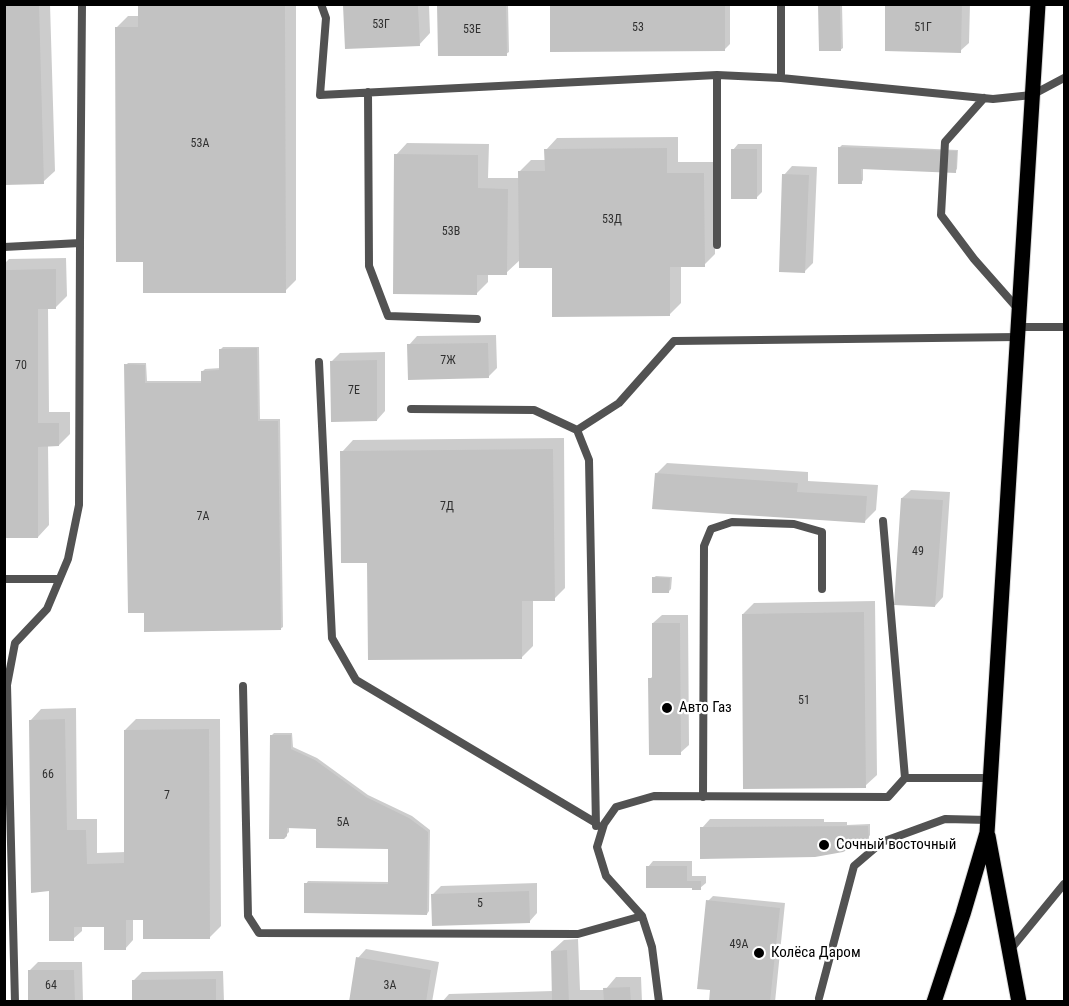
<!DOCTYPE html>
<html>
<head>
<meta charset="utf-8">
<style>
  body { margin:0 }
  #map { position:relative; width:1069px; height:1006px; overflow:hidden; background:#fff; font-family:"Roboto Condensed",sans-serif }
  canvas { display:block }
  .frame { position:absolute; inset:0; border:6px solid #000; pointer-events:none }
</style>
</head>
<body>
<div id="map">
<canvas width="1069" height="1006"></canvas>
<div class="frame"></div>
</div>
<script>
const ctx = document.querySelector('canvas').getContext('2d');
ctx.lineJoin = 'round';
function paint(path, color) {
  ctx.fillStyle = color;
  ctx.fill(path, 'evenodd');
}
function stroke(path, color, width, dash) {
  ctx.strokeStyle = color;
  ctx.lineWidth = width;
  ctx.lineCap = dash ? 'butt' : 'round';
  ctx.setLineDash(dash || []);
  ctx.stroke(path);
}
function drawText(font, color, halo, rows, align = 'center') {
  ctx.font = font + ' "Roboto Condensed",sans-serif';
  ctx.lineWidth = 4.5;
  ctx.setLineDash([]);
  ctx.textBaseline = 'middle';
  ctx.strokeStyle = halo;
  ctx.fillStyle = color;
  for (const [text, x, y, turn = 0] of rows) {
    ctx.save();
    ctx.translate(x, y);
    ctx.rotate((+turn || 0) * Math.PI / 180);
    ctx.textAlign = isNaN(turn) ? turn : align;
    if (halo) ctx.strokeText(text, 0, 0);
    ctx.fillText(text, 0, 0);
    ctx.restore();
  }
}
paint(new Path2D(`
  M4 4H50L55 171 43 182Z
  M139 4H296V280L285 291 145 261 117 27 128 16H139Z
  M344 4H429L430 33 419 45 346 48Z
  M438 4H508L509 52 506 54Z
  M551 4H730V44L725 49Z
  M819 4H842L843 48 840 50Z
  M887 4H970L969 43 960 51Z
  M678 137V162H715V254L704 265H681V303L670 314 553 266 521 259 506 273H488V282L476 294 396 155 407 143 489 144 488 178H520V171L531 160H546V150L557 138Z
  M738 144H762V192L756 198 733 150Z
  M842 145 958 150 957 169 955 171 863 167V180L861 183 840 147Z
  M792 166 817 167 813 263 805 271 784 175Z
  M66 258 67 296 55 308H48L49 412H70V434L59 445H48L49 525 38 537H4V264L9 259Z
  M496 335 497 368 488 377 409 345 417 336Z
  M223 347H259L260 419H280L283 627 280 629 126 365 128 363H146L147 381H203V371L205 369 221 368V349Z
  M385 352V411L377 420 332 361 340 353Z
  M564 438 565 588 554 599H533V646L522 657 368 561 342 452 353 440Z
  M667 463 808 472V481L878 485 876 510 865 521 656 474Z
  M911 490 950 492 943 597 935 606 902 498Z
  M656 576 672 577 671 589 669 591 653 578Z
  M875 601 877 775 865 786 743 614 754 603Z
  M662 615H688L689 745 680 753 650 679 654 675 653 623Z
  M76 708 77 819H97V853L126 852 125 730 136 719H220L221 926 209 938 144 918H133V940L125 949 106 926H82V931L73 939 51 889 30 721 41 709Z
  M274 733H292L293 747 317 758 368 795 412 816 430 830 429 911 427 914 306 884 308 881 389 882 390 848 317 827H289V832L283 838 272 735Z
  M710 819H824V822H847V825L870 824V835L868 838 702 828Z
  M653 861H692V876H706V883L700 888 648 867Z
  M537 883V913L529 922 432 895 441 886Z
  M713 896 785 903 775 1002H710L712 989 708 901Z
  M578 939 580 990H605L616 977H641L642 1002H442L449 994 553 991 552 951 564 940Z
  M366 949 439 962 432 1002H350L358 958Z
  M38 962H82L83 1002H30L29 971Z
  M223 971 224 1002H133V981L142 972Z`), '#0003');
paint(new Path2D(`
  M4 4H39L44 184 4 185Z
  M437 4H506L507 56H438Z
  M550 4H725V51L550 52Z
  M818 4H840L841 51H819Z
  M885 4H962L961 53 885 51Z
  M138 5H285L286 293H143V262H116L115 27H138Z
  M343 5H418L420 46 345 49Z
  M838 147 957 151 956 173 861 169 862 184H838Z
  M667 148V173H704L705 267H670V316L552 317V268H519L518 171H545L544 149Z
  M731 149H757V199H731Z
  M394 154 478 155V188L508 189 507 275H477V295L393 294Z
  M782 174 809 175 805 273 779 272Z
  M56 269V309H38V423H59V446L38 447V538H4V270Z
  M488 343 489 378 408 380 407 344Z
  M257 348 258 421H278L281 630 144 632V613H128L124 364 145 365V383H201V371L219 370V349Z
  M377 360V421L331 422 330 361Z
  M553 449 555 601H522V659L368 660 367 563H341L340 451Z
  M655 473 798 483 797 492 867 496 865 523 652 509Z
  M901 498 943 500 935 607 894 605Z
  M652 577 670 578 669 593H652Z
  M864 612 866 788 743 789 742 614Z
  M652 623H680L681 755H649L648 678H652Z
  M65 719 67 830H86L87 864 124 863V730L209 729 210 939H143V920H126V950H104V927H74V941H49V891L31 893 29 720Z
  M270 735H291V749L315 760 366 797 409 818 428 832 427 915 304 913V883L388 884V849L316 848V829L287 828V836L284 839H269Z
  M868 826 869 839 843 852 815 857 700 859V827Z
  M646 866H687V881H701V890H692V888H646Z
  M529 891 530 923 432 926 431 894Z
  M706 900 780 908 770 1002H709L710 990 697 989Z
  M567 950 569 1002H552L551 951Z
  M356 957 431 970 426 1002H349Z
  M28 970H74L75 1002H28Z
  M216 979V1002H132V980Z
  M630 987 631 1002H604L603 988Z`), '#c2c2c2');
const primary = new Path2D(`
  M988 836 1019 1002
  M934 1002 963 914 987 833 1038 4`);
stroke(primary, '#dbdbdb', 17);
stroke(new Path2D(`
  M321 4 326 18 320 95 717 75 781 78 993 99 1032 95 1064 78
  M781 4V78
  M717 75V245
  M368 92 369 266 388 316 477 319
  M984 98 945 142 941 215 974 259 1019 310
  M80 243 82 4
  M4 247 80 243 79 505 68 559 47 609 15 643 7 685 15 1002
  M1019 327H1064
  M319 362 332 638 356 680 596 823
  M411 409 534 410 577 430 589 460 596 826
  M577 430 619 403 674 341 1018 337
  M4 579H59
  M243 686 248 916 259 933 578 934 642 916 652 947 659 1002
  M905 778H991
  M703 797 704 546 711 529 732 522 794 524 822 532V589
  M642 916 606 876 597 847 604 824 616 807 654 796 888 797 905 778 883 521
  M1010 950 1064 884
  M819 998 854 866 882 842 945 819 988 820`), '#525252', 8);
stroke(primary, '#000', 15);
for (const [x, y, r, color] of [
  [667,708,6,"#000"],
  [824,845,6,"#000"],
  [759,953,6,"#000"]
]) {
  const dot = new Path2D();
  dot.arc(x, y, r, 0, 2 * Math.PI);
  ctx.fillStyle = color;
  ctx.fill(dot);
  stroke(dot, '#fff', 2);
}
drawText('12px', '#303030', null, [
  ["53Г",381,25],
  ["53",638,28],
  ["51Г",923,28],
  ["53Е",472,30],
  ["53А",200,144],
  ["53Д",612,220],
  ["53В",451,232],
  ["7Ж",448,361],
  ["70",21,366],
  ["7Е",354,391],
  ["7Д",447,507],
  ["7А",203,517],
  ["49",918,552],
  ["51",804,701],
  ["66",48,775],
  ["7",167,796],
  ["5А",343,823],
  ["5",480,904],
  ["49А",739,945],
  ["64",51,986],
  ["3А",390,986]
]);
drawText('15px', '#000', '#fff', [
  ["Авто Газ",679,708],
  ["Сочный восточный",836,845],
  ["Колёса Даром",771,953]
], 'left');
</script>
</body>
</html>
